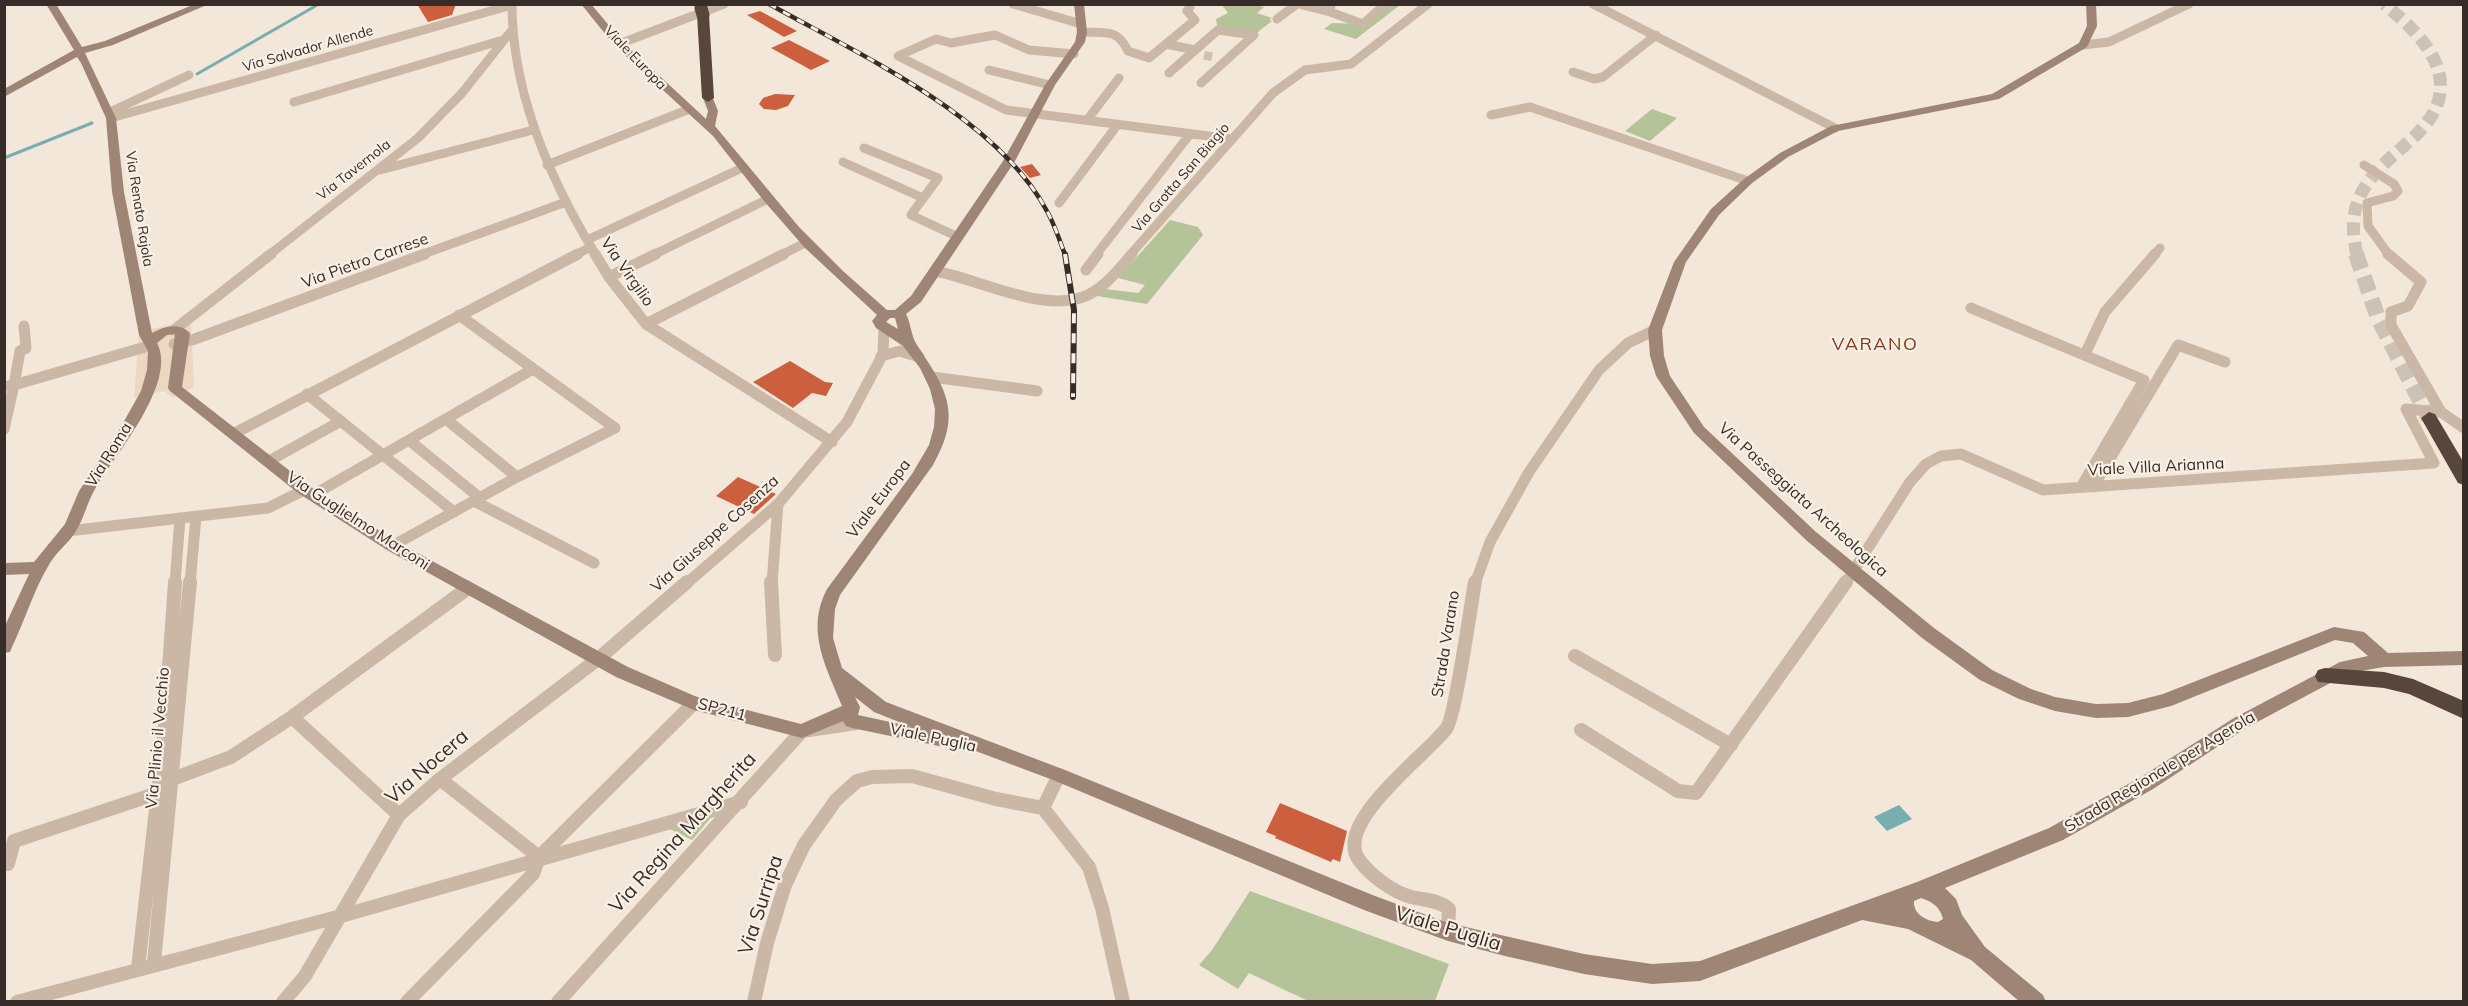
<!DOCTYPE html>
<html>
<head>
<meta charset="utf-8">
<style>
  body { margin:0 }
  #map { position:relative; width:2468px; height:1006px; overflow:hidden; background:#f3e7da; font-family:Mulish,sans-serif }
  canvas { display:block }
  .frame { position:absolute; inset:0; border:6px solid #372c27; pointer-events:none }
</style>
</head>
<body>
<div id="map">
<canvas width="2468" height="1006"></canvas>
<div class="frame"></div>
</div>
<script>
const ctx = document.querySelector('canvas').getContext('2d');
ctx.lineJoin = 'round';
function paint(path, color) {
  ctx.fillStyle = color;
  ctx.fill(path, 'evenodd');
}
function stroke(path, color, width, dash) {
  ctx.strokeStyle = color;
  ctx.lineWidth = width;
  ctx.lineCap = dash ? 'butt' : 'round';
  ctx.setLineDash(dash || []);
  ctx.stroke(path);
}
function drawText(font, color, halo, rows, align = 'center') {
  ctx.font = font + ' Mulish,sans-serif';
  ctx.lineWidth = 4.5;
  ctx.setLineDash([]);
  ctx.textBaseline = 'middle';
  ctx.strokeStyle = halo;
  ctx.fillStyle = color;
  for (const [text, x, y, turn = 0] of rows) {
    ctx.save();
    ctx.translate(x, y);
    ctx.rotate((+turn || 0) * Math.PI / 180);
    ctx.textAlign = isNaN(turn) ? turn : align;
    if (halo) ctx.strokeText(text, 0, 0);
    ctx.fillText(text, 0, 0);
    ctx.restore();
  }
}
paint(new Path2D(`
  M1221 4 1256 5 1264 7 1257 13 1272 18 1269 20 1272 21 1254 35 1218 30 1216 19 1228 13Z
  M1385 5H1400L1356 39 1324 29 1332 23 1363 24Z
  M1652 109 1677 118 1650 141 1625 131Z
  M1170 220 1198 227 1203 235 1147 304 1097 296 1105 289 1138 293 1145 285 1118 278Z
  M713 815 692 840 670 829Z
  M1250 891 1449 964 1435 1001H1308L1249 973 1238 989 1199 965 1212 950Z`), '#b5c399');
paint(new Path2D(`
  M182 322 191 323 194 387 173 398 164 391 134 398 139 332Z`), '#ecd8c0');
paint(new Path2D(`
  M1899 805 1912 819 1887 831 1874 817Z`), '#77afb1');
stroke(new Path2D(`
  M197 74 319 4
  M4 158 92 123`), '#77afb1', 3);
paint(new Path2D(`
  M417 4H456L452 15 428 22Z
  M760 11 797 31 784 37 747 15Z
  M789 40 830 61 811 70 771 48Z
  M775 94 795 95 788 106 776 110 764 109 759 104 763 98Z
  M1032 164 1041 175 1030 178 1020 167Z
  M790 361 825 382 833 383 826 396 812 393 793 408 753 382Z
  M738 477 776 494 754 514 716 496Z
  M1280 803 1347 831 1340 862 1333 859 1331 862 1275 838 1276 836 1266 832Z`), '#cc603e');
stroke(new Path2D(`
  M1204 55 1212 57`), '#cdc2b6', 9, [9, 4.5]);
stroke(new Path2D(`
  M2357 255C2353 237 2351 219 2358 201 2369 172 2394 156 2415 136 2468 85 2429 40 2384 4`), '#cdc2b6', 13, [13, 7]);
stroke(new Path2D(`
  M2356 254 2378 318 2429 418`), '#cdc2b6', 16, [16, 8]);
stroke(new Path2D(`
  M512 4C512 94 550 180 596 255
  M1013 4 1081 24
  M1299 4 1330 12
  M1331 4 1330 12 1363 24 1385 4
  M1593 4 1835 128
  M1277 19 1297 4
  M1082 32C1105 33 1117 28 1128 51L1149 58 1195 20 1187 11 1190 7
  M619 44 724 4
  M1166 44 1195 50
  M2083 45 2109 42 2189 4
  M1074 54 1029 50 995 35 951 43 936 39 898 56 1006 110 1232 139
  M989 70 1050 85
  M1573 72 1594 79 1603 77 1656 35
  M1169 73 1218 30 1254 35 1201 83
  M294 102 503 40
  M110 112 189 75
  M1491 115 1530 107 1748 181
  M111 118 512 5
  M1087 120 1119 78
  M864 148 938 178 911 215 958 237
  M843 162 923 198
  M547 165 687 110
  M2364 165 2394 184 2398 191 2393 196 2367 203 2368 226 2389 255
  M380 170 533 130
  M1059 203 1118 124
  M587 240 742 168
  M269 255 418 138 462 93 512 30
  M421 255 566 202
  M575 255 591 247
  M653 255 768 199
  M781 255 805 243
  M1096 255 1190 134
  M1130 255 1273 93 1305 70 1351 64 1428 4
  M2154 255 2160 248`), '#cbb7a5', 9);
stroke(new Path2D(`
  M595 254 609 277 646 324 832 442
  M2388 254 2421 282 2408 306 2391 312V325L2441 412 2464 428
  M1086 270 1098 254
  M935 271C979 279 1045 315 1088 295 1106 286 1119 269 1132 254
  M609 277 656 254
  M1971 308 2144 380 2081 487
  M459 315 615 428
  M646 324 784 254
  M174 330 271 254
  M174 344 192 340 425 254
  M2085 354 2105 312 2155 254
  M881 356 900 351 919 357
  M932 377 1037 391
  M9 386 14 385 20 351 26 348 24 326
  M307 394 454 512
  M447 420 517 477
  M4 429 14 385 152 345
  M235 433 578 254
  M410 441 480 498
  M269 461 341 421
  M2093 487 2178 345 2225 362
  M313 495 533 369
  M474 501 594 563
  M68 531 268 508 304 490
  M392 546 517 477 615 428
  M175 584 180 518
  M190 584 196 516
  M686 584 778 504 847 422 883 354 884 327
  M772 584 778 504
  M1475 584 1490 542 1529 472 1599 370 1628 343 1655 330
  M1845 584 1910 482 1926 464 1941 456 1961 454 2043 490 2434 463 2406 409 2441 412`), '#cbb7a5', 11);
stroke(new Path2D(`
  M771 582 775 655
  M1575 656 1731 745
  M292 717 399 815
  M1581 730 1678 791 1696 793 1846 582
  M440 779 539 857
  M167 781 231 757 292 717 468 588
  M1043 808 1089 867 1102 908 1123 1002
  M1043 808 1059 775
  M8 864 14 841 158 793
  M1448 932 1449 909C1440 900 1423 900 1411 897 1393 892 1371 876 1359 860 1333 823 1424 757 1446 729 1455 719 1471 604 1475 582
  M154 963 190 582
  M138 968 164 739 175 582
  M17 1002 341 916 741 802
  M283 1002 305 976 399 815 440 779 598 659 687 582
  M407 1002 533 874 539 857 694 703
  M558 1002 802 731 856 723
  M754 1002 767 943 785 885 804 845 836 800 857 781 872 777 912 776 996 799 1043 808`), '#cbb7a5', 14);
paint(new Path2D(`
  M46 4H56L82 47 105 41 195 4H209L113 45 85 53 116 118 124 192 152 333C164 326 179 322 190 333L182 387 308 485 397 542 628 667 697 697 801 724 842 706C826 667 805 630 827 589L912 474 929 445 934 427 935 409 930 389 920 368 903 346 876 328 872 321 877 315 805 248 764 201 713 136 615 46 581 4H591L623 42 706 119 708 111 703 98 712 96 718 111 715 126 799 227 843 271 887 310H895L911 296 1003 161 1045 85 1075 42 1077 32 1074 4H1084L1087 32 1085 42 1055 85 1015 161 921 302 906 314C911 323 911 336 917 345 946 389 963 413 933 465L840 595 835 609 833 638 842 668 886 702 1065 770 1375 896 1448 923 1584 954 1652 964 1700 961 1917 882 2049 828 2141 777 2234 718 2340 662 2368 656 2353 643 2335 640 2171 706 2128 717 2096 718 2055 711 2019 699 1980 680 1922 638 1806 540 1694 433 1656 376 1650 356 1648 330 1674 262 1711 209 1744 179 1780 153 1831 126 1992 94 2079 43 2087 26 2086 4H2096L2097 26 2087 47 1999 99 1838 131 1788 157 1752 183 1719 215 1686 262 1662 330 1664 356 1670 376 1704 427 1816 532 1934 628 1992 670 2031 689 2055 697 2096 704 2128 703 2163 694 2334 627 2364 632 2388 653 2464 651V665L2384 667 2349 673 2246 728 2153 789 2063 840 1945 888 1956 899 1962 915 1985 947 2043 995 2046 1002H2020L1971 960 1908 929 1862 920 1700 981 1652 984 1584 974 1505 956 1448 941 1364 910 1053 780 965 747 958 750 852 728 846 726 843 721 802 738 694 710 616 677 387 550 298 493 170 391 168 388 175 334 167 335 157 343C178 383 114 456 95 489 87 503 84 518 76 531 69 543 57 551 50 563 34 589 25 620 12 647L10 652 4 653V628L29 574 4 575V563L34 562 65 524 79 491 118 432 141 391 147 370 148 351 139 335 112 192 106 118 81 63 77 57 4 97V89L74 50ZM890 318H895L898 329 886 322ZM855 697 874 712 909 726 858 715 860 707ZM1921 898C1933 902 1940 907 1943 919L1938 922C1926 921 1913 914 1914 901Z`), '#9f8576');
paint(new Path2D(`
  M703 12 709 15 714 98 708 102 702 98 697 15Z
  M2429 412 2435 414 2464 463V485L2458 483 2421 418Z
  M2325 668 2384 672 2413 679 2464 701V719L2409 694 2384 688 2318 682 2315 676 2318 670Z`), '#58463d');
const railFar1 = new Path2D(`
  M769 4C860 55 998 117 1048 213 1055 226 1060 241 1065 255`);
const rail = new Path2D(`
  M1065 254 1074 310 1073 397`);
stroke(railFar1, '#372c27', 4.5);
stroke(rail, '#372c27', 6);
stroke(railFar1, '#faf1e6', 3, [8]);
stroke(rail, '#faf1e6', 4, [10]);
stroke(new Path2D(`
  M701 8 703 15`), '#58463d', 13);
drawText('14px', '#372c27', '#faf1e6', [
  ["Via Salvador Allende",308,49,-16],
  ["Viale Europa",635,58,46],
  ["Via Tavernola",354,170,-38],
  ["Via Grotta San Biagio",1181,178,-49],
  ["Via Renato Rajola",139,209,81]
]);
drawText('16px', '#372c27', '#faf1e6', [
  ["Via Pietro Carrese",365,261,-20],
  ["Via Virgilio",627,272,55],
  ["Via Roma",109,455,-58],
  ["Viale Villa Arianna",2156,467,-3],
  ["Viale Europa",879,499,-53],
  ["Via Passeggiata Archeologica",1803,500,42],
  ["Via Guglielmo Marconi",358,521,33],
  ["Via Giuseppe Cosenza",715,534,-42],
  ["Strada Varano",1446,644,-81],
  ["SP211",722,710,15],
  ["Via Plinio il Vecchio",158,738,-85],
  ["Viale Puglia",933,738,12],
  ["Strada Regionale per Agerola",2160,772,-31]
]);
ctx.letterSpacing = '1.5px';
drawText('18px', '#8a361b', '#faf1e6', [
  ["VARANO",1875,345]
]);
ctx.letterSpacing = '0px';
drawText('20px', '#372c27', '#faf1e6', [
  ["Via Nocera",427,767,-41],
  ["Via Regina Margherita",683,833,-48],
  ["Via Surripa",761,905,-72],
  ["Viale Puglia",1448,929,17]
]);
</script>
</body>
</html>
